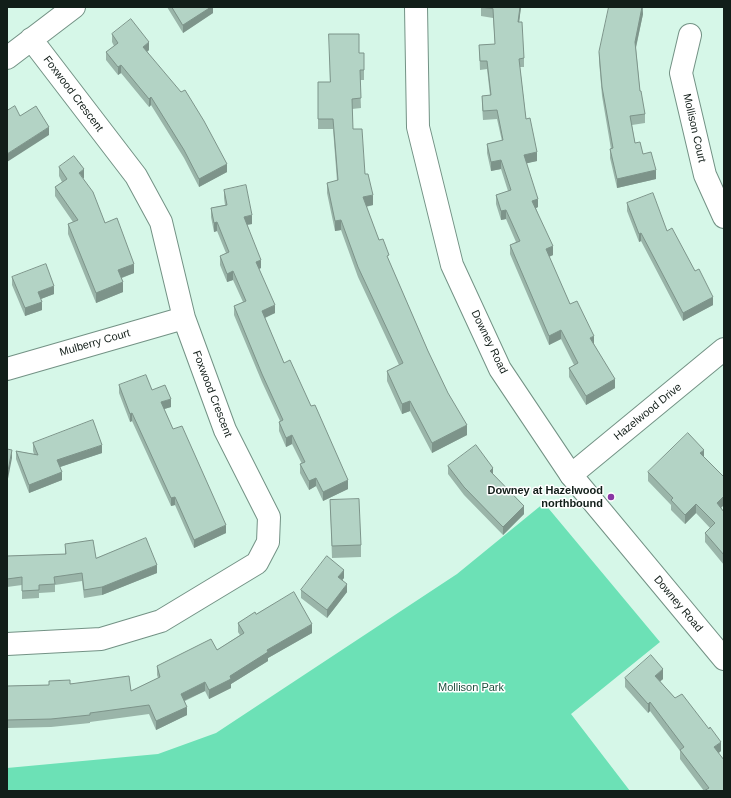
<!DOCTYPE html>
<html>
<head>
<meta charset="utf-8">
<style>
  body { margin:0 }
  #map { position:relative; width:731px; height:798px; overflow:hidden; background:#d6f7e8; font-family:Helvetica,sans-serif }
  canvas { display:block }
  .frame { position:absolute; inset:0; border:8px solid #121e19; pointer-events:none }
</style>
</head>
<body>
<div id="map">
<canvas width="731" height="798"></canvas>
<div class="frame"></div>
</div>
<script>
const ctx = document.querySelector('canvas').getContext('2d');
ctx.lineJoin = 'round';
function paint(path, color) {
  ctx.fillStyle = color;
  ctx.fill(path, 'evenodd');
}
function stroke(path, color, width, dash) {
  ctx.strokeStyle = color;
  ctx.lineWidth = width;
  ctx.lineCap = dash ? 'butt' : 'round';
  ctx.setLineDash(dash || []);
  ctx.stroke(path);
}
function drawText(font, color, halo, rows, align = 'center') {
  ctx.font = font + ' Helvetica,sans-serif';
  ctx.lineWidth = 3;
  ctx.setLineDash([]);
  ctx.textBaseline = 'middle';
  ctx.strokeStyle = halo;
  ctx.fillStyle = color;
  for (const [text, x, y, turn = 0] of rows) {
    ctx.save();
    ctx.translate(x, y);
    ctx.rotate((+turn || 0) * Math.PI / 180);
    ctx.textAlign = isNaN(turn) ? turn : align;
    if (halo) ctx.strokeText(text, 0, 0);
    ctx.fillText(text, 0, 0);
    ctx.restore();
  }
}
paint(new Path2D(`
  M544 503 660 642 571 714 630 791H7V768L158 754 216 733 457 574Z`), '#6ce1b6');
const minor = new Path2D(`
  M690 35 681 73 705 175 724 217
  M7 58 74 7
  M7 369 184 318
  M571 475 724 349
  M7 644 101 639 161 621 257 563 268 542 269 517 225 430 184 318 161 222 136 176 31 39`);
const major = new Path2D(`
  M416 7 418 127 452 265 500 369 571 475 724 659`);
stroke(minor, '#739285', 24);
stroke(major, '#739285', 24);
stroke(minor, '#fff', 22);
stroke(major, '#fff', 22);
paint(new Path2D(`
  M167 7H213V13L183 33Z
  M481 7H521L519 22 524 58V67H520L526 119 537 161 526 163 538 207 536 208 553 255 549 257 570 304 594 344 615 388 586 405 569 377V368L574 365 561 339 549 345 510 254V245L516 242 506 219 501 220 496 204V195L508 191 501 169 491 171 487 153V144L502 141 497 119 483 120 482 105V96L490 95 487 69 480 70 479 45 495 44 493 18 481 16Z
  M643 7V14L636 48 640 91 645 114V123L632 125 635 143 643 154 656 179 617 188 610 158V149H611L602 96 599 61V52Z
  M112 34 149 50 147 52 227 172 199 187 184 158 151 105 149 107 121 73 118 75 106 60V52L114 46 112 42Z
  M359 53H364V80H360L361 108 352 109 353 129 365 174 373 205 366 207 379 240 389 261 428 351 467 435 432 453 410 411 402 414 387 381V371L399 365 358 277 341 230 335 231 327 193V183L337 181 333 129H318V82H330Z
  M59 167 83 179 105 223 134 273 122 278 123 292 96 303 68 234V224L73 222 55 196V187L62 182 59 176Z
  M224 190 252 224 247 225 261 268 259 269 275 313 265 318 284 363 348 489 323 501 316 486 309 490 300 473V464H302L292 444 286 447 279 431V422L280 421 262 382 234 315V306L243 302 233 280 227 282 220 265V256L226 253 217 231 214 232 211 217V208L225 205 224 198Z
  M627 203 667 231 713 305 683 321 641 241 639 242 627 211Z
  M12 277 54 294 41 299 42 310 25 316 12 285Z
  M119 385 152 390 171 407 164 409 173 429 226 533 194 548 175 505 171 506 132 421 130 422 119 393Z
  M33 443 102 453 60 467 62 480 29 493 16 459V451L34 454 33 451Z
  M704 457 721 508 724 512V565L705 542V533L710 528 696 513 685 524 671 510V505L648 481V472Z
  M448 466 493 474 524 514 503 535 464 495 448 474Z
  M330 500 361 545V557L332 558Z
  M65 544 96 558 157 573 102 595 84 598 82 581 55 585V592L39 593V598L22 599V585L7 587V556L65 554Z
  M344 578 342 580 347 592 327 618 301 598V590Z
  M256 614 312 633 268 658V661L231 684V688L209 699 205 691 185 701 187 715 156 730 149 714 90 722V723L51 727 7 728V686L49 685V681L131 691 158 678 157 675V666L217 650 240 635 238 632V623Z
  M625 678 663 679 660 681 721 751 719 753 724 791H704L680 759V751L650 711 648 713 625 687Z`), '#9ab5a9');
paint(new Path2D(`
  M211 7H213V13L183 33V25Z
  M520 7H521L518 31V22Z
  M642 7 643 14 635 51V42Z
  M149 42V50L143 55V47Z
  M121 65V73L118 75V67Z
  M151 97V105L149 107V99Z
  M49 127V135L7 162V154Z
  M537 152V161L524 164V155Z
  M501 160V169L491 171V162Z
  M227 164V172L199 187V179Z
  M84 169V179L79 173Z
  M656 170V179L617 188V179Z
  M373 195V205L363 207V197Z
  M538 199V207L532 210V201Z
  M506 210V219L501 220V211Z
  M252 215V224L244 225V217Z
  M341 220V230L335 231V221Z
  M217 222V231L214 232V223Z
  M641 233V241L639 242V234Z
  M553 246V255L546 258V249Z
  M261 260V268L256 270V262Z
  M134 264V273L118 279V270Z
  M233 271V280L227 282V274Z
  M123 282V292L96 303V293Z
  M54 286V294L38 300V292Z
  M713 297V305L683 321V313Z
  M42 302V310L25 316V308Z
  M275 305V313L262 319V311Z
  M561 330V339L549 345V336Z
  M594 336V345L590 338Z
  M615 379V388L586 405V396Z
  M171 399V407L161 410V402Z
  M410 401V411L402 414V404Z
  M132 413V421L130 422V414Z
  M467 425V435L432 453V443Z
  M292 435V444L286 447V438Z
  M102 445V453L57 468V460Z
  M12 450V458L7 484V476Z
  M704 450V459L700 453Z
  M493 468V476L490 471Z
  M62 472V480L29 493V485Z
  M316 478V486L309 490V481Z
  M348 480V489L323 501V492Z
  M724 496V505L717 512V503Z
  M175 497V505L171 506V498Z
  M696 504V513L685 524V515Z
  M524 506V514L503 535V527Z
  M226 525V533L194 548V540Z
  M157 565V573L102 595V587Z
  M344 570V578L338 585V577Z
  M347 584V592L327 618V610Z
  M312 624V633L268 658V661L231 684V688L209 699V690L267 650Z
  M663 669V679L655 686V676Z
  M205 682V691L181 702V694Z
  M650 702V711L648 713V704Z
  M187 707V715L156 730V721Z
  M721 742V751L714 756V747Z`), '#7d948a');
const building = new Path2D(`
  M172 7H211L183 25Z
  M481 7H520L518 22H522L524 58 519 59 526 119 530 118 537 152 524 155 538 199 532 201 553 246 546 249 570 304 577 301 594 336 590 338 615 379 586 396 569 368 578 363 561 330 549 336 510 245 520 241 506 210 501 211 496 195 511 190 501 160 491 162 487 144 503 140 497 110 483 111 482 96 491 95 487 61H480L479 45 495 44 493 9Z
  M609 7H642L635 42 640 91H641L645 114 630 116 635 143 640 142 643 154 651 152 656 170 617 179 610 149 613 148 602 87 599 52Z
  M131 19 149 42 143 47 181 92 185 90 204 121 227 164 199 179 184 150 151 97 149 99 121 65 118 67 106 52 118 43 112 34Z
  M329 34H359V53H364V70H360L361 98 352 99 353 129H362L365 174H368L373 195 363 197 379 240 383 239 389 255 387 256 428 351 448 393 467 425 432 443 410 401 402 404 387 371 403 363 358 267 341 220 335 221 327 183 338 180 333 119H318V82H330Z
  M15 106 20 116 36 106 49 127 7 154V111Z
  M74 156 84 169 79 173 93 192 105 223 117 218 134 264 118 270 123 282 96 293 68 224 78 220 55 187 67 179 59 167Z
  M246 185 252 215 244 217 261 260 256 262 275 305 262 311 284 363 290 360 311 406 315 405 348 480 323 492 316 478 309 481 300 464 305 462 292 435 286 438 279 422 283 420 262 374 234 306 246 301 233 271 227 274 220 256 229 252 217 222 214 223 211 208 227 205 224 190Z
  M653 193 667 231 672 228 695 271 699 269 713 297 683 313 641 233 639 234 627 203Z
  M46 264 54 286 38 292 42 302 25 308 12 277Z
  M146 375 152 390 165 385 171 399 161 402 173 429 182 426 226 525 194 540 175 497 171 498 132 413 130 414 119 385Z
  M93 420 102 445 57 460 62 472 29 485 16 451 38 455 33 443Z
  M688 433 704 450 700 453 724 477V496L717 503 724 512V555L705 533 715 523 696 504 685 515 671 500 673 498 648 472Z
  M476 445 493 468 490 471 524 506 503 527 464 487 448 466Z
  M7 449 12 450 7 476Z
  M359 499 361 545 332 546 330 500Z
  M146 538 157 565 102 587 84 590 82 573 54 577 55 584 39 585V590L22 591V577L7 579V556L66 554 65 544 93 540 96 558Z
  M327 556 344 570 338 577 347 584 327 610 301 590Z
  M294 592 312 624 267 650 268 652 230 676 231 679 209 690 205 682 181 694 187 707 156 721 149 705 90 713V715L51 719 7 720V686L49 685V681L70 680V684L129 676 131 691 160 677 157 666 211 639 217 650 244 633 238 623 255 612 256 614Z
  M651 655 663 669 655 676 675 698 682 694 709 729 710 727 721 742 714 747 724 760V791H704L709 788 680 750 684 747 650 702 648 704 625 678Z`);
paint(building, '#b3d3c5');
stroke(building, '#7d948a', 1);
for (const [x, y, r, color] of [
  [611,497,4,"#8936a4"]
]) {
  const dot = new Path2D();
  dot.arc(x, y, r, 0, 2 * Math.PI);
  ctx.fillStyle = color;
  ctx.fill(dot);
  stroke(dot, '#fff', 1.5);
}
drawText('11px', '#121e19', '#fff', [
  ["Foxwood Crescent",73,94,53],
  ["Mollison Court",694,128,77],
  ["Downey Road",489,342,64],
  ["Mulberry Court",95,343,-16],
  ["Foxwood Crescent",212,394,69],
  ["Hazelwood Drive",648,412,-39],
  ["Downey Road",678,604,50]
]);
drawText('bold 11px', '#121e19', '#fff', [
  ["Downey at Hazelwood",603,491],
  ["northbound",603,504]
], 'right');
drawText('11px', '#1f513f', '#fff', [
  ["Mollison Park",471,688]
]);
</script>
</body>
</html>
